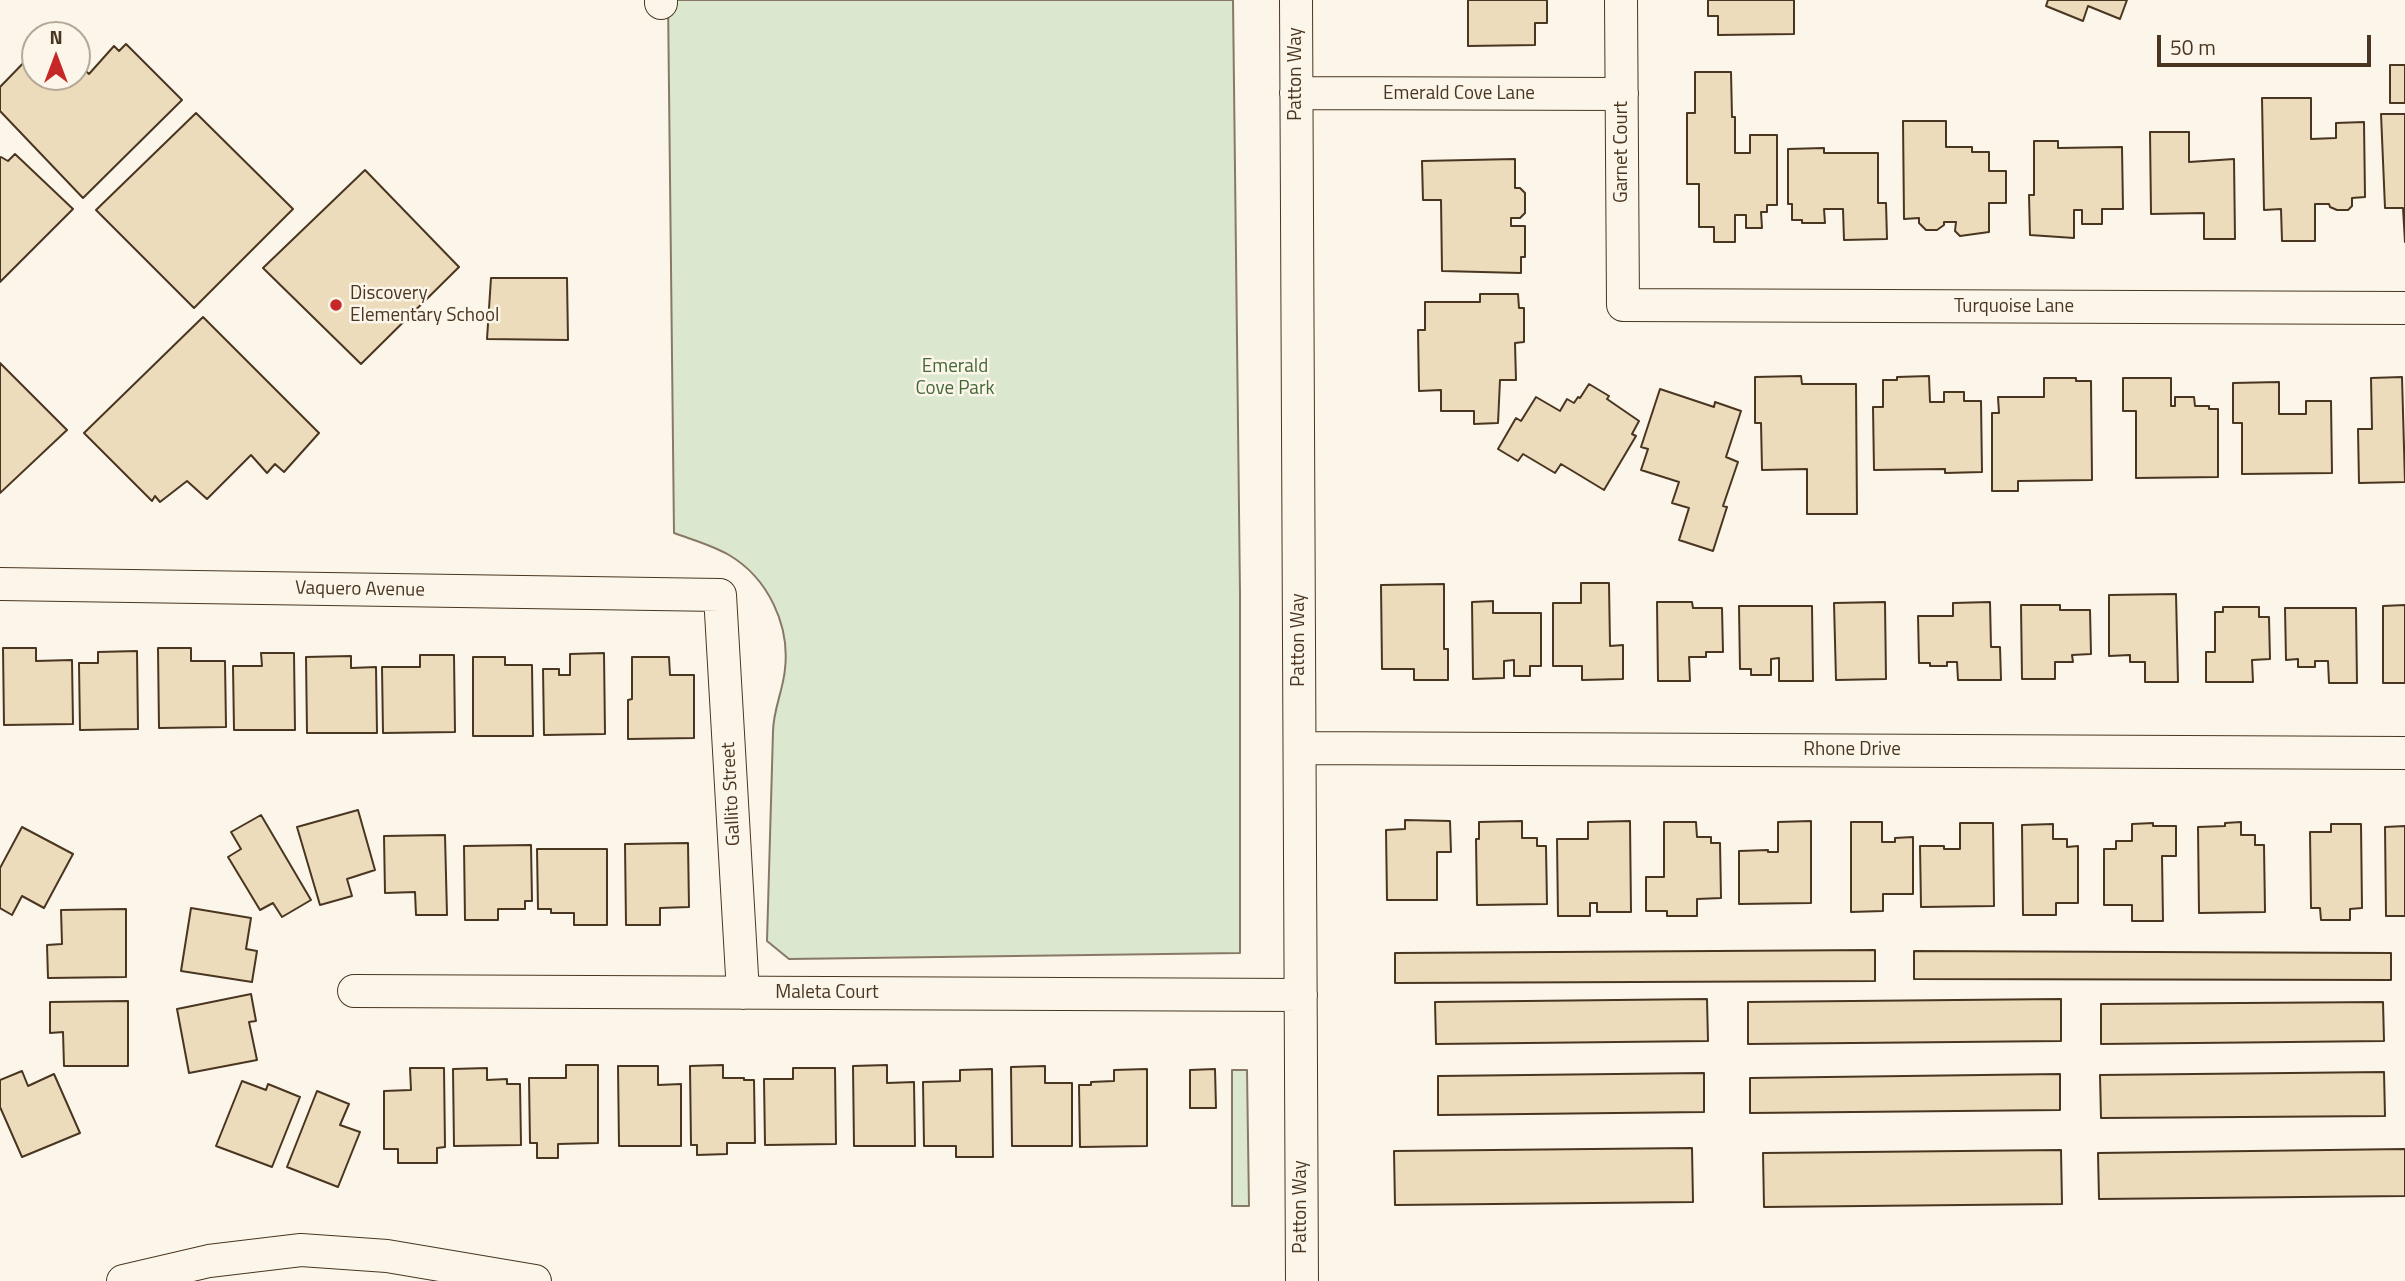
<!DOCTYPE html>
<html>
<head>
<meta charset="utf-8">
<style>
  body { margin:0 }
  #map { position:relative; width:2405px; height:1281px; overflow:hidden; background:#fbf6e9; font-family:"Titillium Web",sans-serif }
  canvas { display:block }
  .north { position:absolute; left:21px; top:21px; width:70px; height:70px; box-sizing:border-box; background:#fbf6e9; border:2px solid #b4a999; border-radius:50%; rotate:0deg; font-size:19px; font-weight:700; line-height:28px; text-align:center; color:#4a3520 }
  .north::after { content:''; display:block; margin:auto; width:24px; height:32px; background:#c62828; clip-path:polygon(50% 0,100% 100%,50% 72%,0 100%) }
  .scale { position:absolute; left:2157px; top:35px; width:214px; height:32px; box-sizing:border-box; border:4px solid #4a3520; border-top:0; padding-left:9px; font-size:21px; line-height:24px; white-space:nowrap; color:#4a3520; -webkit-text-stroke:5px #fbf6e9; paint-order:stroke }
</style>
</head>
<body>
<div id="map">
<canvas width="2405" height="1281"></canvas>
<div class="north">N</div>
<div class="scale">50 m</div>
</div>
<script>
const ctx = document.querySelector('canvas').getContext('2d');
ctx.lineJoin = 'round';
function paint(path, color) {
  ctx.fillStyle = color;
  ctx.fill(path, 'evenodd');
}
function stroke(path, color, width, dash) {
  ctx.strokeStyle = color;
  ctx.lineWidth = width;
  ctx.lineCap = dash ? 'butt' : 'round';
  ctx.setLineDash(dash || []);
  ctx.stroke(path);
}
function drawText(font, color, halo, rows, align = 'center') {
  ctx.font = font + ' "Titillium Web",sans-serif';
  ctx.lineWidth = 5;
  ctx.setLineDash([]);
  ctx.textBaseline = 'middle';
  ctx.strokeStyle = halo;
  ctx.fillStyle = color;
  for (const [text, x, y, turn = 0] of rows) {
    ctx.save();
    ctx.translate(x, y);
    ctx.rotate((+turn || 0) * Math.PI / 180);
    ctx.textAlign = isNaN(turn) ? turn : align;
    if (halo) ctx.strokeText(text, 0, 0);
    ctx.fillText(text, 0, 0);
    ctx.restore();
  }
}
const green = new Path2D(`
  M668 0H1233L1240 593V953L789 959 767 941C769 871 771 802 773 732 773 710 783 691 785 669 790 625 768 578 729 555 712 545 693 540 674 533Z
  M1232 1070H1247L1249 1206H1232Z`);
paint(green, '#dce7d0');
stroke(green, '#887966', 2);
const building = new Path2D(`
  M1468 0H1547V23H1535V45L1468 46Z
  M1708 0H1794V34L1718 35V16H1708Z
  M2048 0H2127L2120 19 2088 6 2083 21 2046 6Z
  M126 44 182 100 83 198 0 111V87L35 51V77H77V63L89 74 114 46 119 51Z
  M2390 65H2405V103H2390Z
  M1695 72H1731L1732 117H1735V153H1750V135H1777V205H1767V212H1761L1762 228H1746V215H1735V242H1714V227H1699V184H1687V113H1695Z
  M2262 98H2311V139L2336 138V123L2364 122 2365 197 2352 198V206L2348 210H2337L2330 207 2329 204H2315V241H2282L2281 209 2264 210Z
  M196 113 293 209 194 308 96 210Z
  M2381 114H2405V242L2403 208H2385Z
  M1903 121H1946V147H1972V152H1989V171H2006V203H1989V232L1960 236 1955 231 1956 222H1944V225L1937 230H1926L1919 223V218L1904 219Z
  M2150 132H2189V162L2234 159 2235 239H2204V213L2151 214Z
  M2034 141H2058V148L2122 147 2123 209H2102V224H2082V210H2074V238L2030 235 2029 195H2034Z
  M1824 148V153H1878V203H1886L1887 239 1844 240 1843 209H1824L1825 223H1802V220H1792V204H1788V149Z
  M15 154 73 209 0 282V158L1 157 8 161Z
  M1515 159V188H1520L1525 193V213L1520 218H1511V226H1525V257H1521V273L1442 271 1441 200H1423L1422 161Z
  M365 170 459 267 361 364 263 268Z
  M491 278H567L568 340 487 339Z
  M1480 294H1518L1519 308H1524V342L1515 343 1516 380H1500L1498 423 1474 424V411H1441V390L1419 391 1418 330H1425V302H1480Z
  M203 317 319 433 284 472 275 464 267 473 251 455 207 499 187 481 160 502 155 496 152 501 84 433Z
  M0 363 67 430 0 493Z
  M1801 376 1802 384H1856L1857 514H1807V469L1762 470 1761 423H1755V377Z
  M1929 376 1930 402H1944V392H1964V401H1981L1982 472 1945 473V469L1874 470 1873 407H1883V380H1897V377Z
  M2402 377 2405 482 2359 483 2358 429H2372L2371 378Z
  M2044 378H2076V381H2091L2092 480 2018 481V491H1992V413H1999L1998 397H2044Z
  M2123 378H2171V406H2175V397H2194L2195 406H2209V409H2218V477L2136 478V411H2123Z
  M2279 382V414H2306V401H2331L2332 473 2242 474V423H2233V383Z
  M1589 384 1609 396 1607 399 1639 421 1632 434 1636 436 1604 490 1561 464 1555 473 1523 454 1518 461 1498 449 1516 418 1521 421 1536 397 1560 411 1567 399 1574 403 1578 397 1580 398Z
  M1660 389 1714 407 1715 402 1741 411 1726 457 1738 462 1723 506 1727 507 1713 551 1679 540 1689 508 1672 503 1679 482 1641 470 1648 449 1641 447Z
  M1581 583H1609L1610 646 1623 645V679L1582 680V666H1553V603H1581Z
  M1444 584V649H1448V680H1414V669H1382L1381 585Z
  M2176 594 2178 682H2145V662H2130V655L2109 656V595Z
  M1493 601V613H1541V666H1530V676H1514V660L1504 661V678L1473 679 1472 602Z
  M1657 602H1692L1693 608H1722L1723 652H1706V657H1689L1690 681H1658Z
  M1885 602 1886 679 1836 680 1834 603Z
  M1990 602 1991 647H2000L2001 680H1958L1957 662H1947V666H1930V663H1919L1918 616H1953V603Z
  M2021 605H2060V610H2090L2091 654 2072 655 2073 662H2055V679H2022Z
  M2405 605V683H2383V606Z
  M1739 606H1812L1813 681H1779V658L1771 659V675H1751V669H1740Z
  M2223 607H2259V617H2269L2270 659 2252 660 2253 682H2206V652H2215V612H2223Z
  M2285 608H2356L2357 683H2329L2328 661H2315V667H2298V659L2286 660Z
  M3 648H36V661L72 660 73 724 4 725Z
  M158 648H191V661H225L226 727 159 728Z
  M137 651 138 729 80 730 79 663H98V652Z
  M261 653H294L295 730H234L233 666H262Z
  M604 653 605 734 544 735 543 669H559V675H570V654Z
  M420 655H454L455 732 383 733 382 667H420Z
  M351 656V668L376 667 377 733H307L306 657Z
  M473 657H505V665H532L533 736H473Z
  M632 657H669L670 675H694V738L628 739V700L632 699Z
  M358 810 375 870 347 879 352 896 320 905 297 827Z
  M261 815 311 900 282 917 273 903 260 910 228 857 241 849 231 832Z
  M1405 820 1450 821 1451 852H1437V900H1387L1386 830 1405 829Z
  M1522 821V838H1537V846H1546L1547 904 1477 905 1476 839H1479V822Z
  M1630 821 1631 912H1597V903H1590V916H1558L1557 839H1588V822Z
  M1811 821V903L1739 904V851L1768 850V852H1778V822Z
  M1664 822H1696L1697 837H1711V843H1720L1721 898 1697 899V916H1667V911H1646V877H1664Z
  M1851 822H1882V842H1895V838L1913 837V894H1883V911L1851 912Z
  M2241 822V835H2255V845H2264L2265 912 2199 913 2198 827 2225 826V823Z
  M1960 823H1993L1994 906 1921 907 1920 846H1944V849H1960Z
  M2153 823V826H2176V856H2162L2163 921H2132V905H2104V849H2116V841H2132V824Z
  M2053 824V839H2067V847L2078 846V903H2056V915H2023L2022 825Z
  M2331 824H2361L2362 908 2350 909V920H2321L2320 908H2311L2310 832H2331Z
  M2405 826V916H2386L2385 827Z
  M22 827 73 854 44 908 22 896 12 915 0 908V868Z
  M445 835 447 915H416L415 892 385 893 384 836Z
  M688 843 689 907 660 908V925H626L625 844Z
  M531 845 532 901H525V909H498V920H465L464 846Z
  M537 849H607V925H574V913H551V909H538Z
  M191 908 251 918 246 949 257 951 252 982 181 971Z
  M126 909V977L48 978 47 945 62 944 61 910Z
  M1875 950V981L1395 983V953Z
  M1914 951 2391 953V980L1914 979Z
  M251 994 256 1021 249 1022 257 1060 189 1073 177 1009Z
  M1707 999 1708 1041 1436 1044 1435 1002Z
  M2061 999V1041L1748 1044V1002Z
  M128 1001V1066H64L63 1032 50 1033V1002Z
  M2383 1002 2384 1041 2101 1044V1004Z
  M566 1065H598V1143L558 1144V1158H537V1143H530L529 1078H566Z
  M723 1065V1078H744V1080H754L755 1143H727V1154L697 1155V1145H691L690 1066Z
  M887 1065V1083L914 1082 915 1146H854L853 1066Z
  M618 1066H658V1085L681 1084V1146H619Z
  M1045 1066V1083H1072V1146H1012L1011 1067Z
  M410 1068H444L445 1147 437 1148V1163H398V1149H384V1091L411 1090Z
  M487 1068V1080L507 1079V1084H520L521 1145 454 1146 453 1069Z
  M793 1068H835L836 1144 765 1145 764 1079H793Z
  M992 1069 993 1157H956V1146H924L923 1082 960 1081V1070Z
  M1147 1069V1146L1080 1147 1079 1085H1091V1082L1114 1081V1070Z
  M1215 1069 1216 1108H1190V1070Z
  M22 1071 28 1086 54 1074 80 1133 22 1157 0 1107V1080Z
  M2384 1072 2385 1116 2101 1118 2100 1075Z
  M1704 1073V1112L1438 1115V1076Z
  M2060 1074V1110L1750 1113V1078Z
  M242 1081 266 1090 268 1084 300 1097 272 1167 216 1146Z
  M317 1091 349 1104 340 1125 360 1132 338 1187 287 1167Z
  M1692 1148 1693 1202 1395 1205 1394 1151Z
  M2405 1149V1196L2099 1199 2098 1153Z
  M2061 1150 2062 1204 1764 1207 1763 1153Z`);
paint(building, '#ecdcbc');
stroke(building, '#4a3520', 2);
const minor = new Path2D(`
  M661 0V3
  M1296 0 1302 1281
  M1621 0 1623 305 2405 308
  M1296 93 1622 94
  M0 584 720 595 743 993
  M1300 748 2405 753
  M354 991 1301 995
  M123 1281 209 1261 301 1250 387 1256 535 1281`);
stroke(minor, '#4a3520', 34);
stroke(minor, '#fbf6e9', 32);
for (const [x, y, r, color] of [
  [336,305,7,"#c62828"]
]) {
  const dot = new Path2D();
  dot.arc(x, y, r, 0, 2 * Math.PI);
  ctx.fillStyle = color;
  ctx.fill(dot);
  stroke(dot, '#fbf6e9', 2.5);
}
drawText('19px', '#4a3520', '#fbf6e9', [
  ["Patton Way",1296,74,-90],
  ["Emerald Cove Lane",1459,94],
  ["Garnet Court",1622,152,-90],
  ["Turquoise Lane",2014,307],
  ["Vaquero Avenue",360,590,1],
  ["Patton Way",1299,640,-90],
  ["Rhone Drive",1852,750],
  ["Gallito Street",732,794,-93],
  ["Maleta Court",827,993],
  ["Patton Way",1301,1207,-90]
]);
drawText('19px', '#4a3520', '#fbf6e9', [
  ["Discovery",350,294],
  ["Elementary School",350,316]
], 'left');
drawText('19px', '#436837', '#fbf6e9', [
  ["Emerald",955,367],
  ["Cove Park",955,389]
]);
</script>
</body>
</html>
